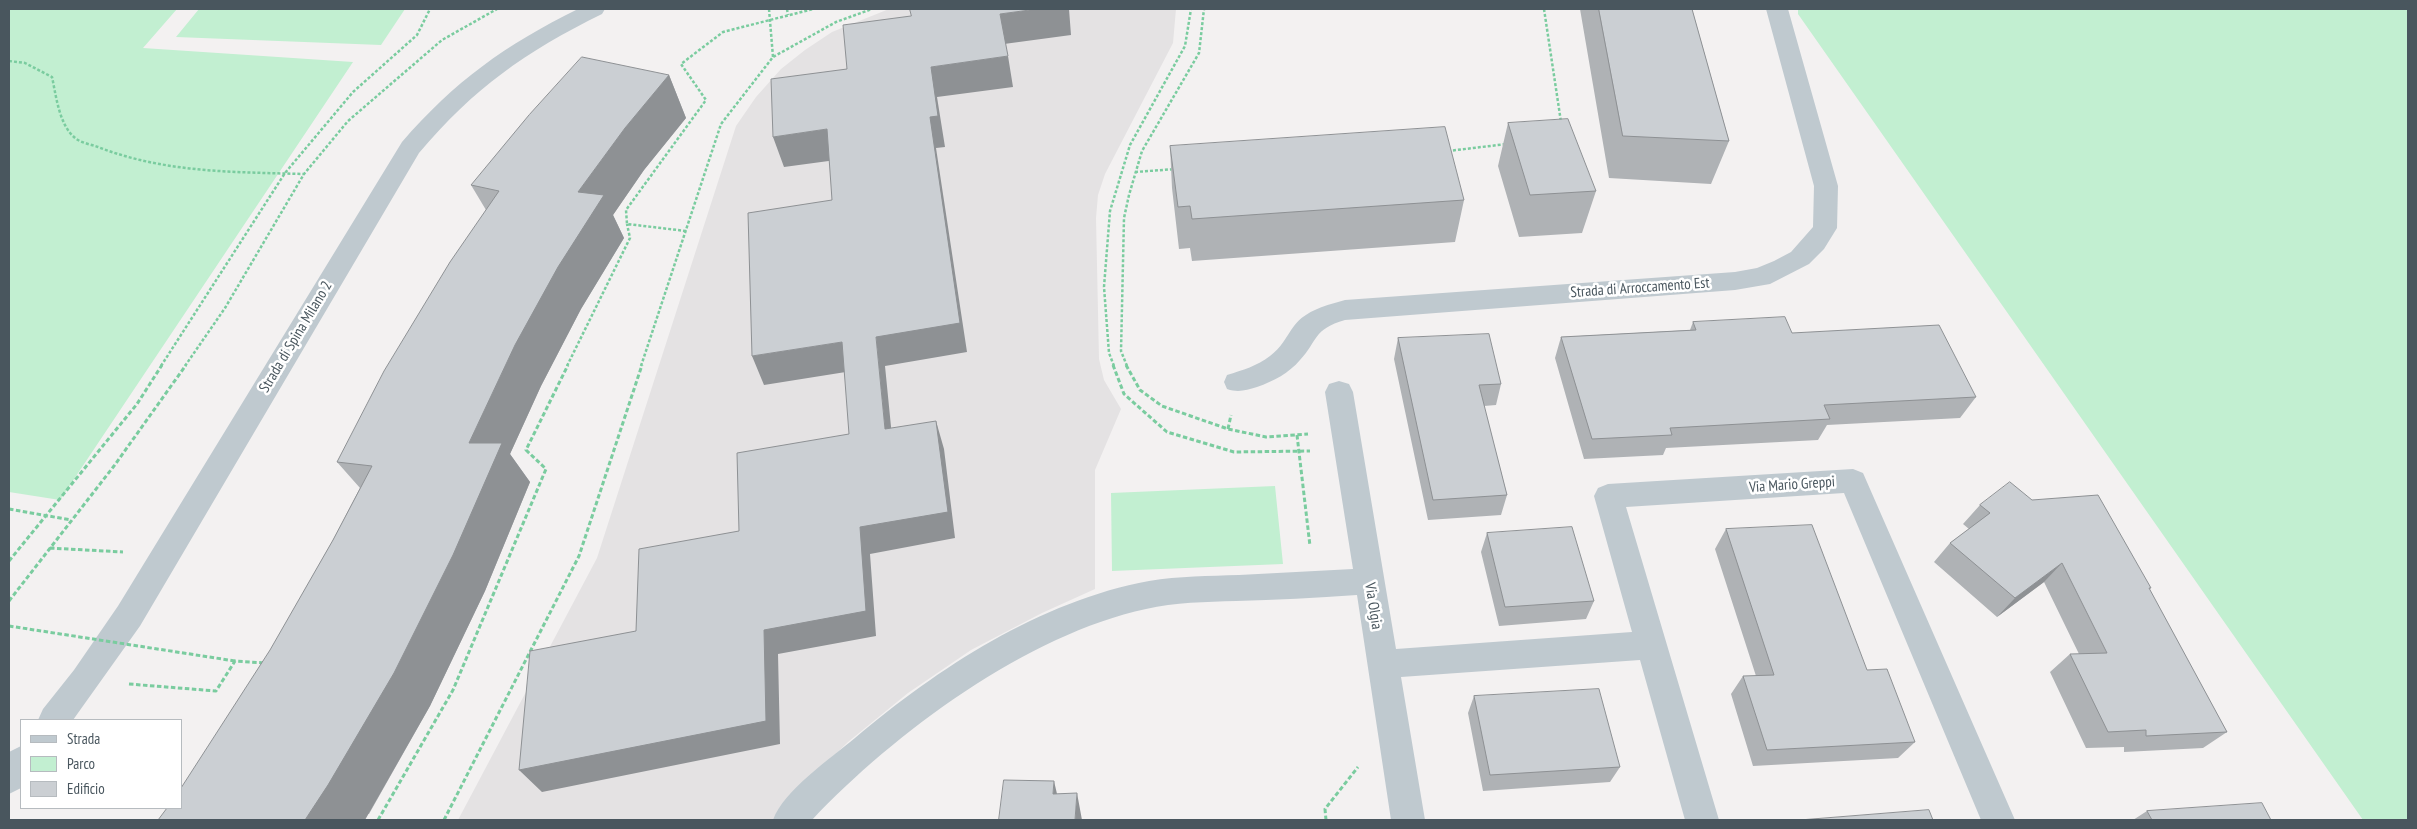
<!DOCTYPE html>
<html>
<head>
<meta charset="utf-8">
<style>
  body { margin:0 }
  #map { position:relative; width:2417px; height:829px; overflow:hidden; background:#f3f1f1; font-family:"PT Sans Narrow",sans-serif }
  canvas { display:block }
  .frame { position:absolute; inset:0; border:10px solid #49565e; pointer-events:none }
  .legend { position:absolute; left:20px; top:719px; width:162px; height:90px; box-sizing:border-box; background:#fff; border:1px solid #b6bbbf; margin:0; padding:6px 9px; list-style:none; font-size:15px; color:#49565e }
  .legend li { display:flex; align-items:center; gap:10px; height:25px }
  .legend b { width:25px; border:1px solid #b6bbbf }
</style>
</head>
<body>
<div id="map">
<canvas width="2417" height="829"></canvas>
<div class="frame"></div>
<ul class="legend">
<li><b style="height:6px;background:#bfc9cf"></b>Strada</li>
<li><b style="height:14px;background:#c2efd1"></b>Parco</li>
<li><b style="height:14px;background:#cbcfd3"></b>Edificio</li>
</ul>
</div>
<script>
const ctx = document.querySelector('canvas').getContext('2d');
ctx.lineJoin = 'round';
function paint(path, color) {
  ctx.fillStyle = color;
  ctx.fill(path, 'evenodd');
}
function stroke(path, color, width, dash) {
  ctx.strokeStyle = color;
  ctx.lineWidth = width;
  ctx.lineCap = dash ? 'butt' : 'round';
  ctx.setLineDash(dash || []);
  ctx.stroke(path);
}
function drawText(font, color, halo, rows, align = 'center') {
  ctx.font = font + ' "PT Sans Narrow",sans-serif';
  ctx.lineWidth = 5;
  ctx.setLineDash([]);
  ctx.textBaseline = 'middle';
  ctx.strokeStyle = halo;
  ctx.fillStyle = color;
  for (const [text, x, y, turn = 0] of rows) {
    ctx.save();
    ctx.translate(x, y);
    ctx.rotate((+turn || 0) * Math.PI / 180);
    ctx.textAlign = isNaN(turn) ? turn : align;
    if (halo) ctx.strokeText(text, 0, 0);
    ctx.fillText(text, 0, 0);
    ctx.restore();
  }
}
paint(new Path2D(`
  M889 9H1176L1173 43 1105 174 1098 195 1096 218 1099 359 1104 380 1121 409 1095 470V589L1042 613 971 650 908 693 848 742 803 786 774 820H458L597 558 736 126 756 97 781 69 805 50 832 32Z`), '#e4e2e3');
paint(new Path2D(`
  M9 9H177L143 48 353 62 60 500 9 492Z
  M199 9H405L381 45 176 37Z
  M1798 9H2408V820H2363L1798 14Z
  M1275 486 1283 564 1112 571 1111 493Z`), '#c2efd1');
stroke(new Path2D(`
  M769 9 773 57
  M787 9 788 15
  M1544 9 1561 122
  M9 61 25 63 52 77C56 95 59 124 74 137 80 143 90 144 98 147 165 173 234 172 304 174
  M1448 151 1507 144
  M1135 172 1175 169
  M686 231 627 224 626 210 706 100 681 64 723 32 813 9
  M161 366 285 173 353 92 417 35 430 9
  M185 366 225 308 304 174 348 121 442 40 497 9
  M567 366 630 238 627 224
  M641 366 721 124 773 57 836 22 872 9
  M1114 366 1109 353 1104 287 1110 211 1130 145 1185 46 1191 9
  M1127 366 1121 351 1124 218 1129 195 1142 151 1199 53 1204 9`), '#7acc9f', 2.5, [3, 2]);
stroke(new Path2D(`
  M1113 365 1124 394 1167 432 1234 452 1310 451
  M1126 365 1140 390 1162 406 1228 429 1266 437 1308 434
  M1228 429 1231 415
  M1297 435 1310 546
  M9 509 71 520
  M50 548 123 552
  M9 561 137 404 162 365
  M9 601 114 466 186 365
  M129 684 216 691 235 661 265 663
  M378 820 453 690 546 469 526 450 568 365
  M444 820 579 556 642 365
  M1326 820 1325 809 1358 767`), '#7acc9f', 3, [4.5, 2.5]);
paint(new Path2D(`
  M578 9H605L602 14C525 52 474 88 419 153L140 626 73 720H38L43 709 74 670 118 606 402 142C455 81 505 45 578 9Z
  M1766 9H1788L1838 186 1837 228 1824 249 1809 264 1770 284 1735 290 1345 320C1313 329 1318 341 1300 360 1289 373 1274 381 1257 387 1246 390 1239 393 1227 389L1224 382 1227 375C1243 370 1257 366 1270 356 1281 348 1286 337 1294 326 1306 310 1327 305 1345 300L1735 272 1757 268 1774 261 1791 252 1813 227 1814 186Z
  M1339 381 1349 384 1353 392 1396 649 1632 632 1594 496 1598 488 1608 484 1853 469 1863 473 2015 820H1981L1844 493 1626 507 1719 820H1685L1640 660 1401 677 1425 820H1391L1357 595C1316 598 1276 600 1236 601 1206 602 1175 602 1146 609 1028 634 894 733 812 820H773C784 790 830 759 855 738 938 668 1040 601 1149 581 1179 576 1209 576 1239 575 1277 573 1315 571 1353 569L1325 392 1329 384Z
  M21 746V788L9 794V752Z`), '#bfc9cf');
stroke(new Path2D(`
  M9 626 235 661`), '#7acc9f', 3, [4.5, 2.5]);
paint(new Path2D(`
  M1580 9H1692L1729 141 1711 184 1609 178Z
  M669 75 686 118 644 170 613 215 624 238 581 309 541 386 510 454 530 482 485 591 430 706 369 814 181 808 333 540 360 488 337 462 486 210 471 185Z
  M1508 123 1596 191 1582 233 1519 237 1498 166Z
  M1170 146 1464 200 1455 242 1192 261 1190 248 1179 249 1172 188Z
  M1693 322 1792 333 1976 397 1960 418 1827 425 1818 440 1666 448 1663 455 1584 459 1555 358 1561 337 1690 330Z
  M1398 338 1501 384 1496 405 1484 406 1507 495 1501 515 1428 520 1394 359Z
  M2032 500 2151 588 2149 589 2227 732 2203 748 2124 752V747L2086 748 2050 672 2070 654H2079L2044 582 1997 617 1934 562 1950 543 1969 529 1963 524 1980 505Z
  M1726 529 1867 670 1915 742 1898 758 1753 766 1731 694 1743 676H1756L1715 549Z
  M1487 533 1594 601 1586 619 1499 626 1481 552Z
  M1474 696 1620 767 1610 782 1483 791 1468 713Z
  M2147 811 2271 820H2133Z`), '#afb2b5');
paint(new Path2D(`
  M1037 9H1069L1071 35 1004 44 1000 14Z
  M1008 56 1013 87 937 97 945 147 936 148 967 352 885 366 894 457 885 429 876 337 930 117 931 67Z
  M669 75 686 118 644 170 613 215 624 238 581 309 541 386 510 454 530 482 485 591 430 706 365 820H305L469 443 515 345 578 192 625 128Z
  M827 129 836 160 784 167 773 137Z
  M842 342 852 371 764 385 752 356Z
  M936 421 944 449 955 538 870 554 876 636 778 654 780 744 542 792 519 770 860 527Z
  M2062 563 2044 582 1997 617 2015 598Z
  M1054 781 1061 811 1053 794Z
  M1077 793 1082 820H1075Z`), '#8e9194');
const building = new Path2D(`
  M910 9H1037L1000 14 1008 56 931 67 938 116 930 117 960 323 876 337 885 429 936 421 948 512 860 527 866 611 764 630 766 721 519 770 530 651 636 631 639 549 739 531 737 453 849 434 842 342 752 356 748 213 832 200 827 129 773 137 771 79 847 69 843 25 911 16Z
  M1599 9H1692L1729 141 1623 136Z
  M582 57 669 75 625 128 578 192 604 195 558 267 515 345 469 443H502L453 555 394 673 328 785 305 820H158L167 808H181V788L270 650 333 540 372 466 337 462 384 371 450 262 499 191 471 185 529 115Z
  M1568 119 1596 191 1530 195 1508 123Z
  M1445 127 1464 200 1192 219 1190 206 1178 207 1170 146Z
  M1785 317 1792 333 1939 325 1976 397 1824 405 1830 419 1670 428 1672 435 1592 439 1561 337 1696 330 1693 322Z
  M1489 334 1501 384 1479 385 1507 495 1433 500 1398 338Z
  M2010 482 2032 500 2098 495 2151 588H2149L2227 732 2146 736V730L2108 732 2070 654 2107 653 2062 563 2015 598 1950 543 1990 513 1980 505Z
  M1812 525 1867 670 1887 669 1915 742 1767 750 1743 676 1774 675 1726 529Z
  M1572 527 1594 601 1505 607 1487 533Z
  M1599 689 1620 767 1490 775 1474 696Z
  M1004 780 1054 781 1053 794 1077 793 1075 820H999Z
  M2262 803 2271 820H2152L2147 811Z
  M1929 810 1933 820H1800Z`);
paint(building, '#cbcfd3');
stroke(building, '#8e9194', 1);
drawText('15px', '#49565e', '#fff', [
  ["Strada di Arroccamento Est",1640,288,-4],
  ["Strada di Spina Milano 2",296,337,-59],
  ["Via Mario Greppi",1792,485,-4],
  ["Via Olgia",1373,606,81]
]);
</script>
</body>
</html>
